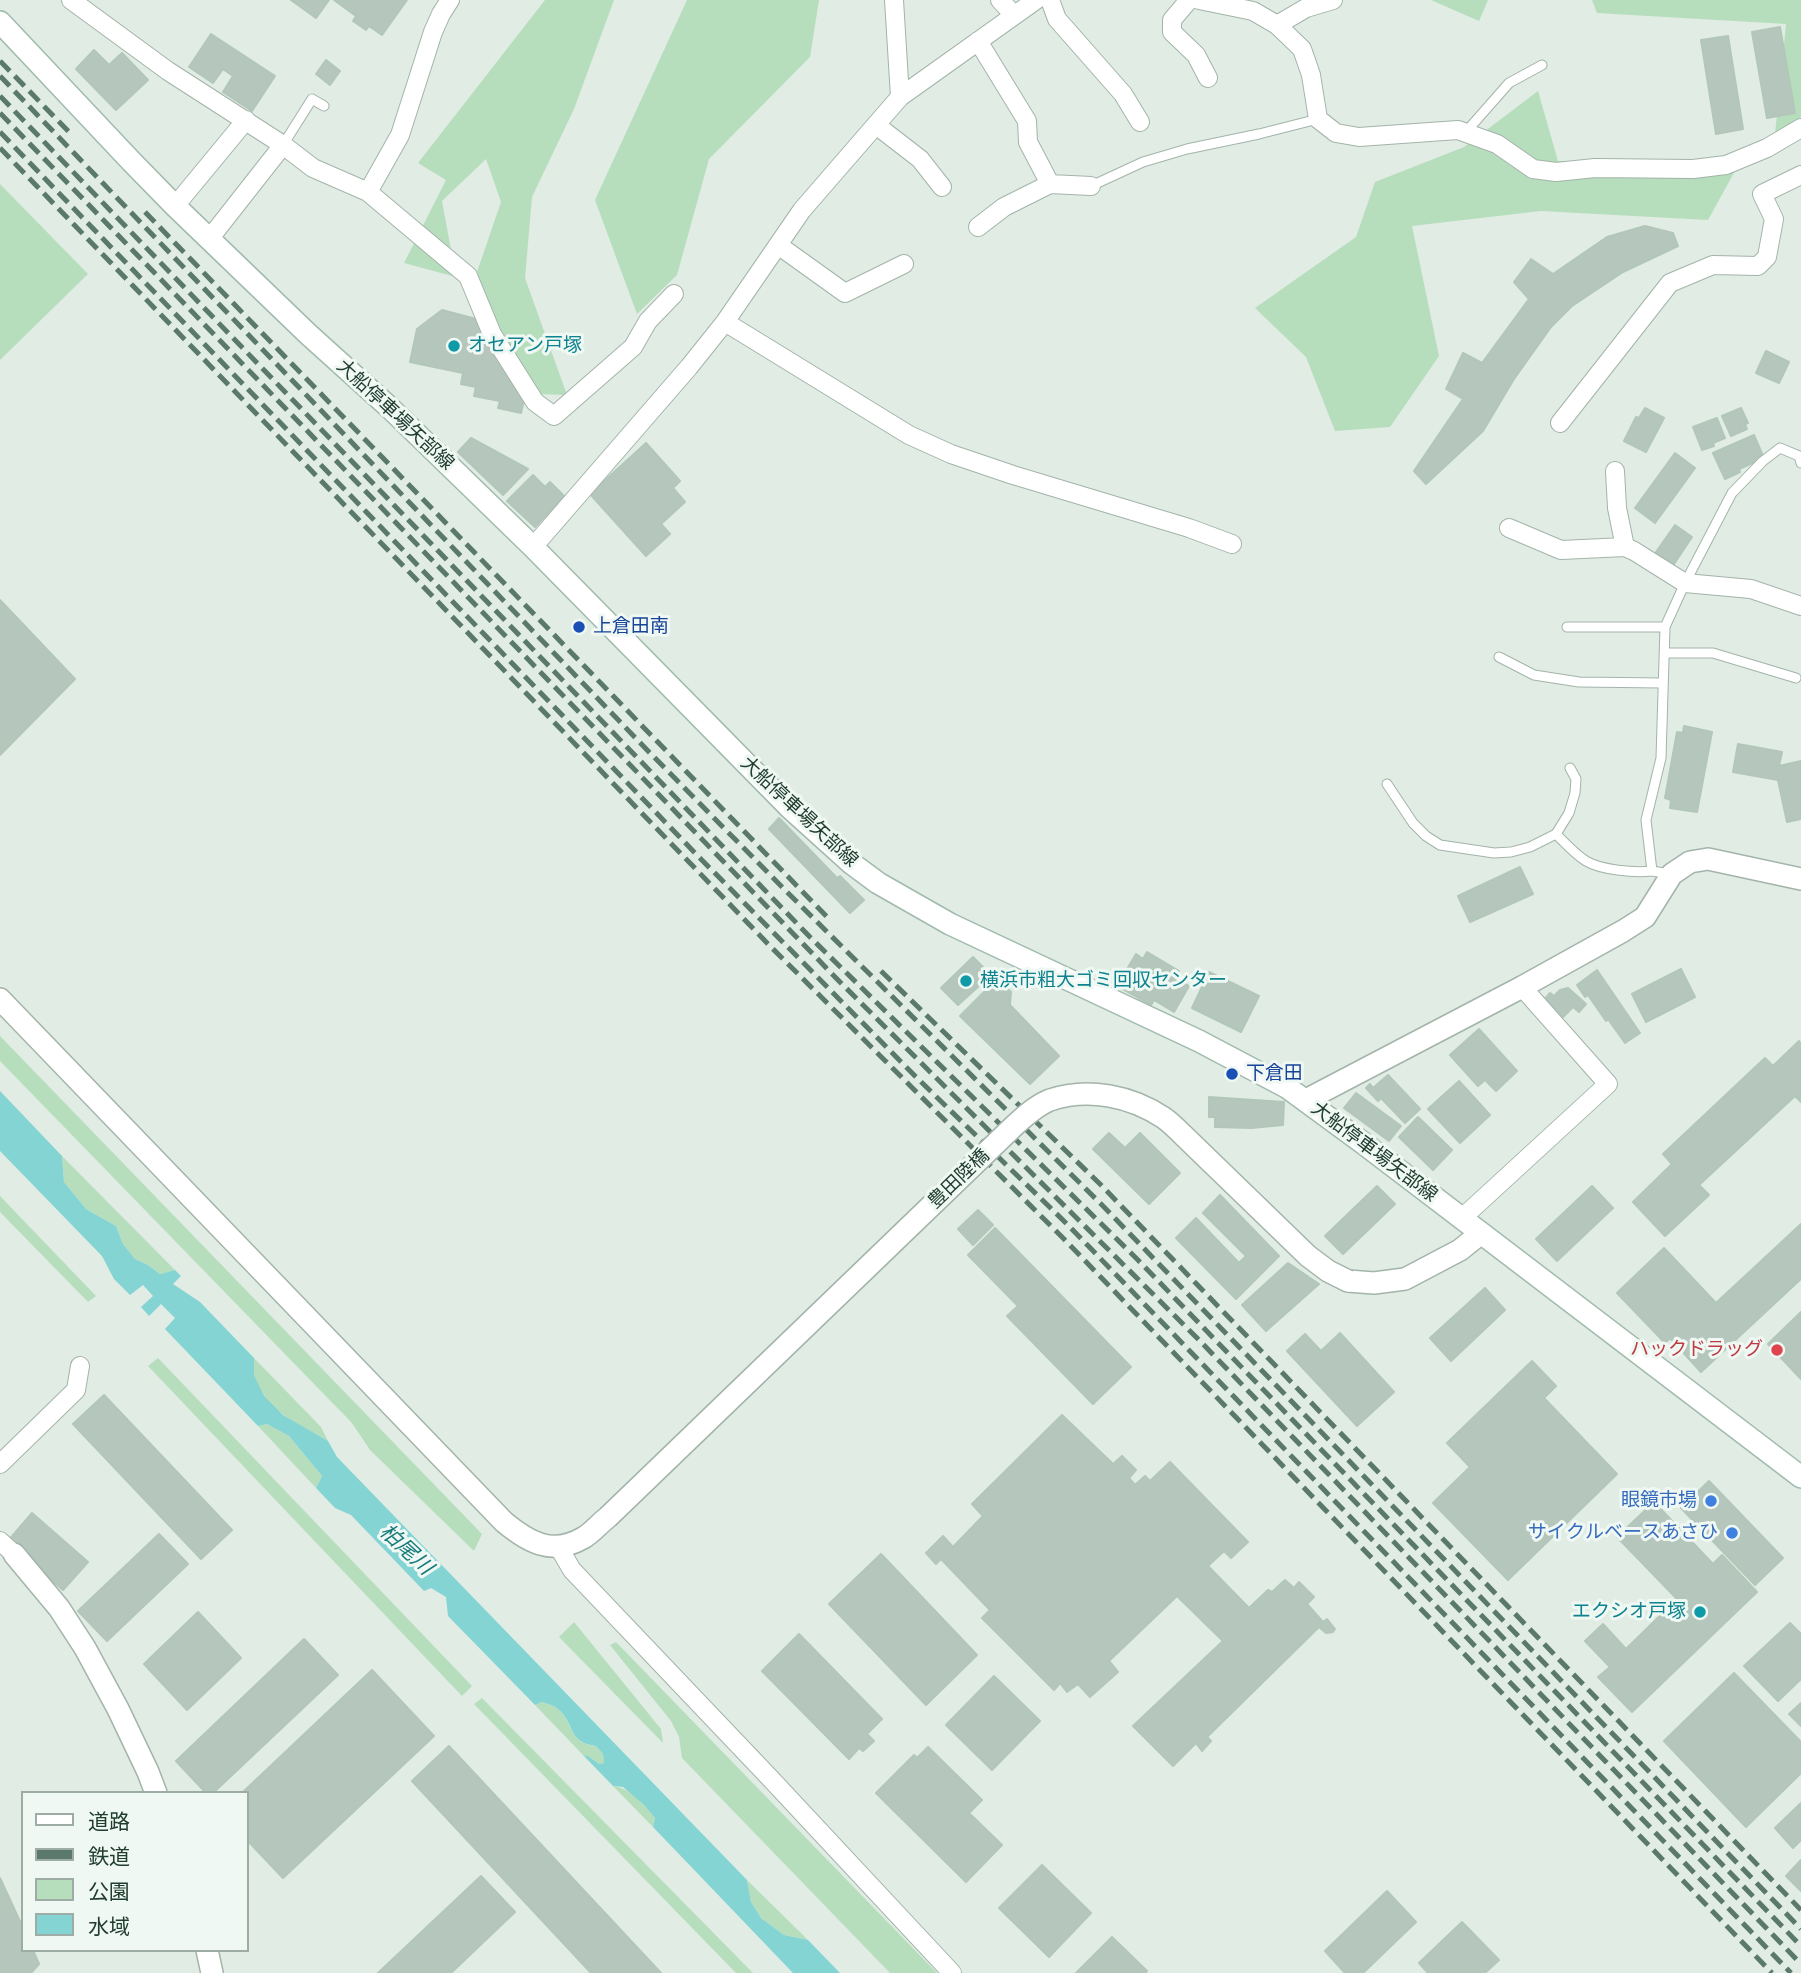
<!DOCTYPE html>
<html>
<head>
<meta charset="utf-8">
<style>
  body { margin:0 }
  #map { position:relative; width:1801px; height:1973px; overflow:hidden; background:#e0ece4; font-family:"PT Sans","Noto Sans JP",sans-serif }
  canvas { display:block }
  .legend { position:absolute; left:21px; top:1791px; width:228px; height:161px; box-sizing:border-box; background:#f0f8f3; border:2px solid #9dada5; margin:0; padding:9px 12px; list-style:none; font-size:21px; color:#203d30 }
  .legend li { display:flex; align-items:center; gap:14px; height:35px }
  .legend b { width:35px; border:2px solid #9dada5 }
</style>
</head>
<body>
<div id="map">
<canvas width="1801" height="1973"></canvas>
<ul class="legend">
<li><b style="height:9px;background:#fff"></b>道路</li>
<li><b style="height:9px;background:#5a796c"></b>鉄道</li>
<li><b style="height:19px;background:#b7debc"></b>公園</li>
<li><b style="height:19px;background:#84d4d4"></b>水域</li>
</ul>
</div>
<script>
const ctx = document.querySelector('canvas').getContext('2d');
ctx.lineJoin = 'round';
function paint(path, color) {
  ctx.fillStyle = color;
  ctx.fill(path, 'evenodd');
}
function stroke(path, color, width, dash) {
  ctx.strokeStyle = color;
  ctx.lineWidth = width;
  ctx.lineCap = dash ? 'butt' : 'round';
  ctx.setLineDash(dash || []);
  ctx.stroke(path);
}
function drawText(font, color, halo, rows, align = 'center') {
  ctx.font = font + ' "PT Sans","Noto Sans JP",sans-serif';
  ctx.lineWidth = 6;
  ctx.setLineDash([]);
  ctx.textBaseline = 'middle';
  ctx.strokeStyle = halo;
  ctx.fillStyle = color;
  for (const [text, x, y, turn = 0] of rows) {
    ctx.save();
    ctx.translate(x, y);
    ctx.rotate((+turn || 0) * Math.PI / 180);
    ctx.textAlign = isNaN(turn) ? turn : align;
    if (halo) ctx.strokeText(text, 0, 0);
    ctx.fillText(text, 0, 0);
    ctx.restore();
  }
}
paint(new Path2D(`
  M545 0H614L574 109 532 197 525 278 567 395 537 394 496 328 477 272 501 202 486 159 442 201 456 277 404 263 446 180 418 163Z
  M687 0H819L810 57 709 159 677 275 637 314 595 200Z
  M1431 0H1488L1479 21Z
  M1592 0H1801V117L1775 134 1786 24 1597 13Z
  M1538 91 1558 161 1735 171 1708 220 1541 211 1412 226 1439 356 1390 427 1335 431 1306 357 1255 308 1356 237 1375 182 1464 147Z
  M0 184 88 274 0 360Z
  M0 1036 482 1534 474 1551 370 1450 352 1423 0 1061Z
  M62 1156 175 1270 160 1274 148 1265 135 1259 123 1244 116 1226 86 1209 64 1182Z
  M0 1196 96 1296 88 1302 0 1212Z
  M158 1358 472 1686 462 1696 148 1366Z
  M254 1358 321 1427 328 1441C301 1425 261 1409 254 1375 253 1370 254 1363 254 1358Z
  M267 1424 289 1436 322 1476 316 1488 258 1426Z
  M574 1622 661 1729 663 1743 559 1637Z
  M616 1642 937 1973H890L682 1758 679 1737 671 1721 610 1645Z
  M482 1698 753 1973H736L474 1704Z
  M542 1702C547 1704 554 1705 558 1709 575 1725 568 1743 596 1746L603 1754 604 1763 599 1764 588 1756 583 1755 535 1705Z
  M613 1786C631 1788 644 1805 655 1818L653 1827Z
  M747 1880 808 1940 784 1935 761 1918 751 1902Z`), '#b7debc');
paint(new Path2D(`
  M0 1091 62 1156 64 1182 86 1209 116 1226 123 1244 135 1259 148 1265 160 1274 175 1270 181 1276 173 1284 200 1302 254 1358V1375L264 1396 283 1415 328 1441 337 1457 747 1880 751 1902 761 1918 784 1935 808 1940 840 1973H793L653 1827 655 1818 643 1804 623 1787 613 1786 583 1755 588 1756 599 1764 604 1763 603 1754 596 1746C567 1742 576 1725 558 1709 554 1705 547 1704 542 1702L535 1705 448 1616 446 1597 431 1588 424 1591 351 1515 335 1508 316 1488 322 1476 289 1436 267 1424 258 1426 165 1329 175 1318 161 1304 149 1316 141 1307 153 1296 143 1285 130 1295 114 1279 102 1256 0 1151Z`), '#84d4d4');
const building = new Path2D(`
  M291 0H329L316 18Z
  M334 0H407L382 35 369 26 366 30 353 21 356 16Z
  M1780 27 1795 113 1767 118 1752 32Z
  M211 34 275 76 252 111 223 92 233 76 223 69 213 83 189 67Z
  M1728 36 1743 129 1716 134 1701 40Z
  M94 50 109 65 122 53 148 80 116 110 76 69Z
  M326 60 340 71 330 85 316 74Z
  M1645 226 1673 233 1678 246 1623 272 1572 306 1551 327 1514 379 1483 431 1426 484 1414 471 1463 399 1446 389 1463 353 1482 363 1529 299 1514 282 1531 259 1553 274 1607 237Z
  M442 310 480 320 518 393 525 395 521 413 498 408 500 401 474 396 476 387 461 384 463 373 410 362 417 329Z
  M1766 351 1789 362 1779 383 1756 373Z
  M1645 408 1664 418 1646 452 1624 441 1636 417 1639 418Z
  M1741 408 1748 423 1745 424 1747 429 1731 436 1722 416Z
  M1717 418 1725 438 1713 443 1714 446 1702 450 1693 427Z
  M1754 435 1763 456 1756 458 1757 461 1739 469 1740 472 1725 479 1713 453Z
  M471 438 528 469 503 495 458 452Z
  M646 443 680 481 673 488 685 502 661 524 670 534 646 556 590 494Z
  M1675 453 1695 468 1655 523 1635 508Z
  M533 475 545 487 550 482 564 496 535 527 507 501Z
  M1675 525 1692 537 1672 567 1654 555Z
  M0 600 75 679 0 755Z
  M1684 726 1712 732 1697 812 1670 808 1671 800 1665 798 1677 732 1683 733Z
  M1738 744 1782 752 1779 766 1801 761V819L1787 822 1778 780 1733 772Z
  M779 818 837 878 840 876 864 900 850 913 769 829Z
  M1520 867 1533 894 1470 922 1458 896Z
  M1147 952 1179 971 1175 978 1189 986 1174 1012 1154 1000 1151 1005 1117 986 1136 954 1143 959Z
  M973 957 991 975 958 1005 941 988Z
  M1681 969 1695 997 1646 1022 1632 994Z
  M1597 970 1640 1033 1625 1043 1608 1019 1606 1021 1588 995 1585 997 1577 985Z
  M1209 972 1259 996 1241 1032 1192 1008Z
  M997 979 1011 992 1010 1005 1059 1056 1030 1084 960 1016Z
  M1568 988 1586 1004 1579 1012 1573 1007 1561 1019 1544 1000 1550 993 1554 996 1560 990Z
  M1479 1029 1517 1071 1496 1091 1485 1080 1478 1086 1450 1055Z
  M1799 1041 1801 1044V1102L1795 1096 1699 1185 1709 1195 1665 1236 1633 1202 1672 1164 1663 1154 1765 1058 1773 1066Z
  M1388 1075 1420 1109 1405 1123 1381 1098 1378 1101 1366 1088 1370 1084 1373 1088Z
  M1459 1081 1490 1115 1460 1143 1428 1109Z
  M1356 1093 1401 1126 1389 1141 1344 1108Z
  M1209 1097 1284 1102 1283 1125 1251 1128 1215 1127V1117H1209Z
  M1418 1117 1452 1150 1433 1170 1399 1137Z
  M1109 1133 1125 1148 1140 1133 1180 1173 1149 1204 1093 1149Z
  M1377 1186 1395 1204 1343 1254 1325 1236Z
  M1592 1186 1613 1208 1557 1261 1536 1239Z
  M1220 1195 1279 1256 1236 1299 1176 1238 1196 1218 1239 1263 1246 1256 1203 1213Z
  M978 1210 993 1225 973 1245 958 1229Z
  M1801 1224V1279L1701 1372 1670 1338 1665 1343 1617 1293 1664 1248 1716 1303Z
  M995 1228 1131 1367 1093 1404 1007 1316 1018 1306 968 1255Z
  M1288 1263 1319 1284 1266 1331 1242 1305Z
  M1485 1288 1505 1310 1451 1361 1430 1338Z
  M1801 1312V1379L1768 1344Z
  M1340 1333 1394 1392 1357 1426 1287 1351 1305 1334 1321 1351Z
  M1532 1361 1556 1386 1544 1398 1617 1474 1508 1580 1433 1503 1470 1467 1447 1443Z
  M104 1395 232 1530 201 1559 73 1424Z
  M1062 1415 1113 1464 1122 1456 1136 1470 1129 1478 1135 1485 1145 1476 1150 1481 1170 1462 1248 1542 1231 1558 1224 1551 1208 1566 1249 1608 1268 1590 1272 1592 1285 1580 1294 1588 1299 1582 1314 1597 1307 1604 1323 1622 1327 1619 1335 1629 1333 1632 1326 1633 1319 1627 1207 1737 1211 1741 1202 1751 1196 1743 1173 1766 1133 1726 1223 1641 1177 1596 1109 1661 1118 1672 1090 1697 1078 1684 1067 1692 1060 1683 1054 1690 982 1618 990 1610 941 1559 936 1564 926 1553 943 1536 953 1547 983 1516 972 1504Z
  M1709 1481 1783 1558 1755 1585 1681 1508Z
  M1654 1502 1713 1564 1722 1555 1757 1592 1632 1712 1598 1677 1610 1667 1585 1641 1603 1624 1626 1649 1677 1599 1617 1537Z
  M32 1513 88 1562 63 1590 8 1541Z
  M159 1534 188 1564 107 1641 78 1611Z
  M881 1554 977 1655 926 1705 829 1604Z
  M198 1612 241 1658 187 1710 144 1664Z
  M1790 1623 1801 1634V1679L1778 1701 1744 1666Z
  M799 1634 882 1719 867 1734 874 1741 863 1751 859 1748 849 1759 762 1671Z
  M304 1639 338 1675 213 1793H206L176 1761Z
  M372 1670 434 1736 283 1878 247 1840V1793H242Z
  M1734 1673 1801 1742V1773L1746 1827 1664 1741Z
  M994 1676 1040 1721 992 1770 946 1725Z
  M1801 1703V1726L1789 1714Z
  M449 1746 661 1973H591L412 1781Z
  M928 1747 982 1800 969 1813 1002 1845 966 1882 876 1793 914 1755 917 1758Z
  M1801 1803V1840L1793 1848 1775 1828Z
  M1801 1860V1891L1786 1876Z
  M1042 1865 1091 1913 1049 1957 999 1908Z
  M481 1876 515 1912 451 1973H378Z
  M0 1878 23 1928V1950H33L39 1964 31 1973H0Z
  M1387 1891 1416 1922 1363 1973H1345L1325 1951Z
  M1462 1922 1499 1960 1485 1973H1428L1419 1963Z
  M1112 1937 1147 1971 1145 1973H1076Z`);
paint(building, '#b5c7bd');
stroke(building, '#b2c6ba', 2);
const service = new Path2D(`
  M1465 133 1509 83 1542 65
  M283 145 312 99 324 106
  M1091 186 1143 162 1187 149 1259 134 1318 119
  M1567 627H1665
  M1665 653H1713L1796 678
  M1499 657 1534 675 1579 682 1663 683
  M1387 784 1413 823 1426 836 1440 845 1494 853 1511 852 1530 847 1556 834 1569 813 1575 793 1576 779 1570 768
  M1556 834C1565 843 1575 854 1586 861 1601 870 1634 873 1652 871
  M1670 874 1652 871 1646 820 1661 758 1665 627 1685 583 1732 493 1763 461 1780 448 1799 456 1801 463`);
const minor = new Path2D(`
  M71 0 168 71 283 145 210 238
  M894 0 900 97
  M1000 0 1014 15
  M1050 0 1057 19 1123 94 1140 122
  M1189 0 1172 20V32L1196 55 1208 78
  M1199 0 1253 11 1277 25 1302 49 1311 75 1318 119 1336 133 1359 137 1458 130 1497 144 1533 169 1556 172 1595 168 1693 169 1726 165 1767 148 1801 128
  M1277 25 1306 8 1333 0
  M978 41 1027 121 1028 142 1050 184
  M876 125 920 159 942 187
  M283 145 313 168 368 192 468 276 492 334 535 402 554 416 633 347 648 321 674 294
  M368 192 400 135 433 32 441 14 450 0
  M175 206 246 120
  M978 227 1004 207 1050 184 1091 186
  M778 245 845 293 904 264
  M725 322 909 435 951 454 1013 475 1189 528 1232 544
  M1560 423 1670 283 1713 265 1758 266 1767 257 1774 219 1762 194 1801 175
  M1615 471 1617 508 1625 547
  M1509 528 1561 550 1625 547 1634 551 1685 583 1751 589 1801 606
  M533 547 689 367 725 322 802 210 900 97 1036 0
  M1461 1219 1608 1084 1522 987
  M0 1464 76 1390 80 1366
  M0 1541 14 1554
  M558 1546 572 1570 770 1778 952 1973`);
const tertiary = new Path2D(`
  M0 999 504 1522C528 1542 552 1556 583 1538 592 1533 600 1523 608 1517
  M1306 1100 1522 987 1623 931 1645 917 1672 874 1690 862 1708 859 1801 879
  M1348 1281 1374 1283 1405 1279 1460 1250 1480 1234
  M14 1554 59 1608 85 1648 118 1709 148 1772 156 1793
  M207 1950 212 1973`);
const secondary = new Path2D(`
  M0 22 131 161 175 206 308 334 390 408 533 547 790 808 851 863 878 883 950 924 1199 1041 1288 1088 1363 1143 1801 1477`);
stroke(service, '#a3b4aa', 11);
stroke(minor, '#a3b4aa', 20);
stroke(tertiary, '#a3b4aa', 24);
stroke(secondary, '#a0bbae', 24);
stroke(service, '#fff', 9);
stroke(minor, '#fff', 18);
stroke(tertiary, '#fff', 21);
stroke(secondary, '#fff', 21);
stroke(new Path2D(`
  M0 61 73 136
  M0 76 649 752 789 894 1103 1206 1801 1929
  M0 96 809 936 1138 1260 1801 1946
  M0 113 837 979 1200 1341 1801 1964
  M0 132 696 854 915 1076 1068 1225 1791 1973
  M0 148 770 946 1064 1239 1772 1973
  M145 212 829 919
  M881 971 1101 1185 1801 1910`), '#5a796c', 5, [14, 7]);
const tertiaryBridge = new Path2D(`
  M608 1517 1015 1125C1025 1116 1037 1105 1050 1100 1088 1087 1131 1096 1164 1118 1171 1123 1178 1130 1184 1136L1308 1256 1328 1271 1348 1281`);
stroke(tertiaryBridge, '#a3b4aa', 24, []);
stroke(tertiaryBridge, '#fff', 21);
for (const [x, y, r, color] of [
  [454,346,7,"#0f9aa8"],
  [579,627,7,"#1a4fb4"],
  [966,981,7,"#0f9aa8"],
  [1232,1074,7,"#1a4fb4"],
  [1777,1350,7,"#e0444e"],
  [1711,1501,7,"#3f7fe0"],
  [1732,1533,7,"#3f7fe0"],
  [1700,1612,7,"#0f9aa8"]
]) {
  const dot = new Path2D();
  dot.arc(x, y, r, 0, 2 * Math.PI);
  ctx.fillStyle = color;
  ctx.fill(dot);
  stroke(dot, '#f0f8f3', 2.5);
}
drawText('19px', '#0d838f', '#f0f8f3', [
  ["オセアン戸塚",468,346],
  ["横浜市粗大ゴミ回収センター",980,981],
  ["エクシオ戸塚",1686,1612,"right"]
], 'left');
drawText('19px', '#203d30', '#f0f8f3', [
  ["大船停車場矢部線",395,415,43],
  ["大船停車場矢部線",799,812,43],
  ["大船停車場矢部線",1374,1152,37],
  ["豊田陸橋",959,1179,-44]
]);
drawText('19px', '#164399', '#f0f8f3', [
  ["上倉田南",593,627],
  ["下倉田",1246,1074]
], 'left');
drawText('19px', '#be3a42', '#f0f8f3', [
  ["ハックドラッグ",1763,1350]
], 'right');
drawText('19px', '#366cbe', '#f0f8f3', [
  ["眼鏡市場",1697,1501],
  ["サイクルベースあさひ",1718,1533]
], 'right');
drawText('italic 21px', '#177b7c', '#f0f8f3', [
  ["柏尾川",406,1550,43]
]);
</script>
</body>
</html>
